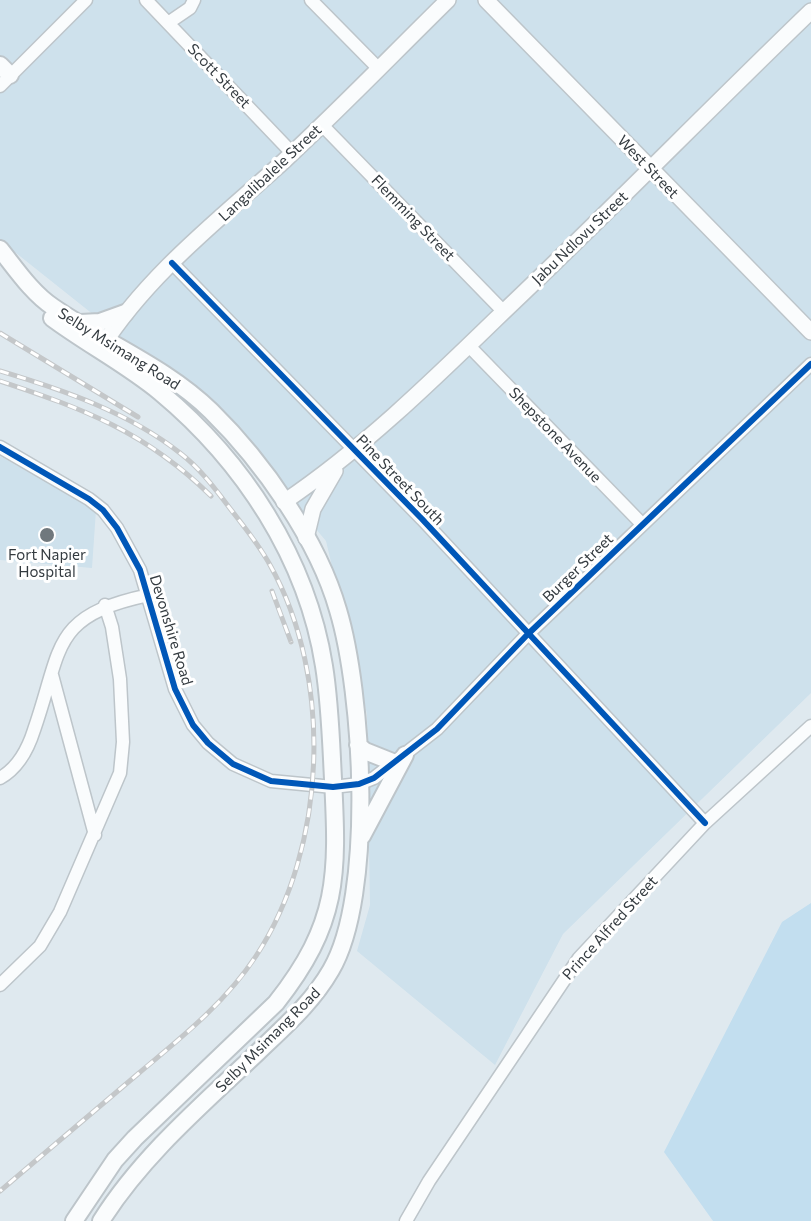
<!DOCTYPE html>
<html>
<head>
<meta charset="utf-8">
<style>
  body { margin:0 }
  canvas { display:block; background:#dfe9ef }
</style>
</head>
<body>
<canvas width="811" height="1221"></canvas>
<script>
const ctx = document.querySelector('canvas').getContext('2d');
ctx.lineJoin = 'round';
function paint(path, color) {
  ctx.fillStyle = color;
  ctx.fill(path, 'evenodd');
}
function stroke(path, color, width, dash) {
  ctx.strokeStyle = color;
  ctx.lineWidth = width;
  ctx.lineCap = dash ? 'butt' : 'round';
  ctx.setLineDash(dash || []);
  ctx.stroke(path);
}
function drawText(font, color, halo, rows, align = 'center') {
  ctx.font = font + ' Commissioner,sans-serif';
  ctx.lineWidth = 6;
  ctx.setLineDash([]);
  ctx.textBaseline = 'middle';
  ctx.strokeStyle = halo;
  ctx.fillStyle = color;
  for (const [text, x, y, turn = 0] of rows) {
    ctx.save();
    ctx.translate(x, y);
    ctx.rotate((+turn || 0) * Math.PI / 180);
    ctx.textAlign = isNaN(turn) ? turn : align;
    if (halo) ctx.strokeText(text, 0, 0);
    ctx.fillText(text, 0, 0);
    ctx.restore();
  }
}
paint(new Path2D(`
  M0 0H811V693L563 934 495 1065 357 951 370 905 367 714 326 541 222 417 16 253 0 249Z
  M0 456 96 510 92 568 0 560Z`), '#cee1ec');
paint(new Path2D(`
  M811 903V1221H713L664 1152 782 922Z`), '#c2deef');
const minor = new Path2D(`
  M146 0 292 153
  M311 0 378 68
  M168 23 190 8 194 0
  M0 86 86 0
  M322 125 504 312
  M172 263 422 519 705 823
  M469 346 642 524
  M0 447 89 499 103 510 117 528 140 570 175 689 193 725 208 743 233 764 271 781 333 787 359 784 374 778 437 729 527 635 811 364
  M52 675 95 835
  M0 778C18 768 28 749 34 730 63 647 50 616 149 595
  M0 985 40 946 60 912 120 773 123 742 120 679 112 627 105 605
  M406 1221 429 1181 579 958 705 823 811 726`);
const tertiary = new Path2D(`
  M486 0 811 332
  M101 348C148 274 221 218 285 160 341 108 394 53 448 0
  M284 502C361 450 429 384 496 319 603 218 705 113 811 11
  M306 538 313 509 335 471`);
const secondary = new Path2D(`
  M0 65 10 75
  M0 249C16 269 32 293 53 307 105 343 166 367 211 411 263 462 318 540 338 610 363 693 375 895 331 970 312 1003 285 1026 258 1052 202 1105 142 1156 101 1221
  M52 318C87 344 126 364 160 392 243 461 307 558 324 666 330 703 331 741 333 779 338 876 339 923 276 1003L135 1138 115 1160 74 1221
  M80 323 100 322 125 313
  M358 745 365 751 395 763
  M362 836 405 755`);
stroke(minor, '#bdc5ca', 15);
stroke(tertiary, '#bdc5ca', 18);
stroke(secondary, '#bdc5ca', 20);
stroke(minor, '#fafcfd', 12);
stroke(tertiary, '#fafcfd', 15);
stroke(secondary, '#fafcfd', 16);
const rail = new Path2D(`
  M0 333 138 417
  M0 371C63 390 128 412 180 453 201 469 216 490 232 511 245 528 259 545 270 565 334 679 327 848 256 956 225 1003 182 1037 139 1073 93 1112 46 1152 0 1191
  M0 381C84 409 146 432 211 496
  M272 591 291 642`);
stroke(rail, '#c4c7c9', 5);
stroke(rail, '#fff', 3, [9]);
stroke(new Path2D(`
  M172 263 422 519 705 823
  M0 447 89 499 103 510 117 528 140 570 175 689 193 725 208 743 233 764 271 781 333 787 359 784 374 778 437 729 527 635 811 364`), '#0057b8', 6);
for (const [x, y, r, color] of [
  [47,535,8,"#70787d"]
]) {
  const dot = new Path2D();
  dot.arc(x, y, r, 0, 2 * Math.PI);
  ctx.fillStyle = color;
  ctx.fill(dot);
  stroke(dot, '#fff', 2);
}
drawText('15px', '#343b40', '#fff', [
  ["Scott Street",219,76,46],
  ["West Street",648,167,46],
  ["Langalibalele Street",270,173,-43],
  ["Flemming Street",413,218,46],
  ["Jabu Ndlovu Street",580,238,-44],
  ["Selby Msimang Road",119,349,32],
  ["Shepstone Avenue",555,435,46],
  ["Pine Street South",400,480,46],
  ["Burger Street",578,568,-44],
  ["Devonshire Road",171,630,73],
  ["Prince Alfred Street",610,928,-48],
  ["Selby Msimang Road",268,1040,-45]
]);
drawText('15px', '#343b40', '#fff', [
  ["Fort Napier",47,555],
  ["Hospital",47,572]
]);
</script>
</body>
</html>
